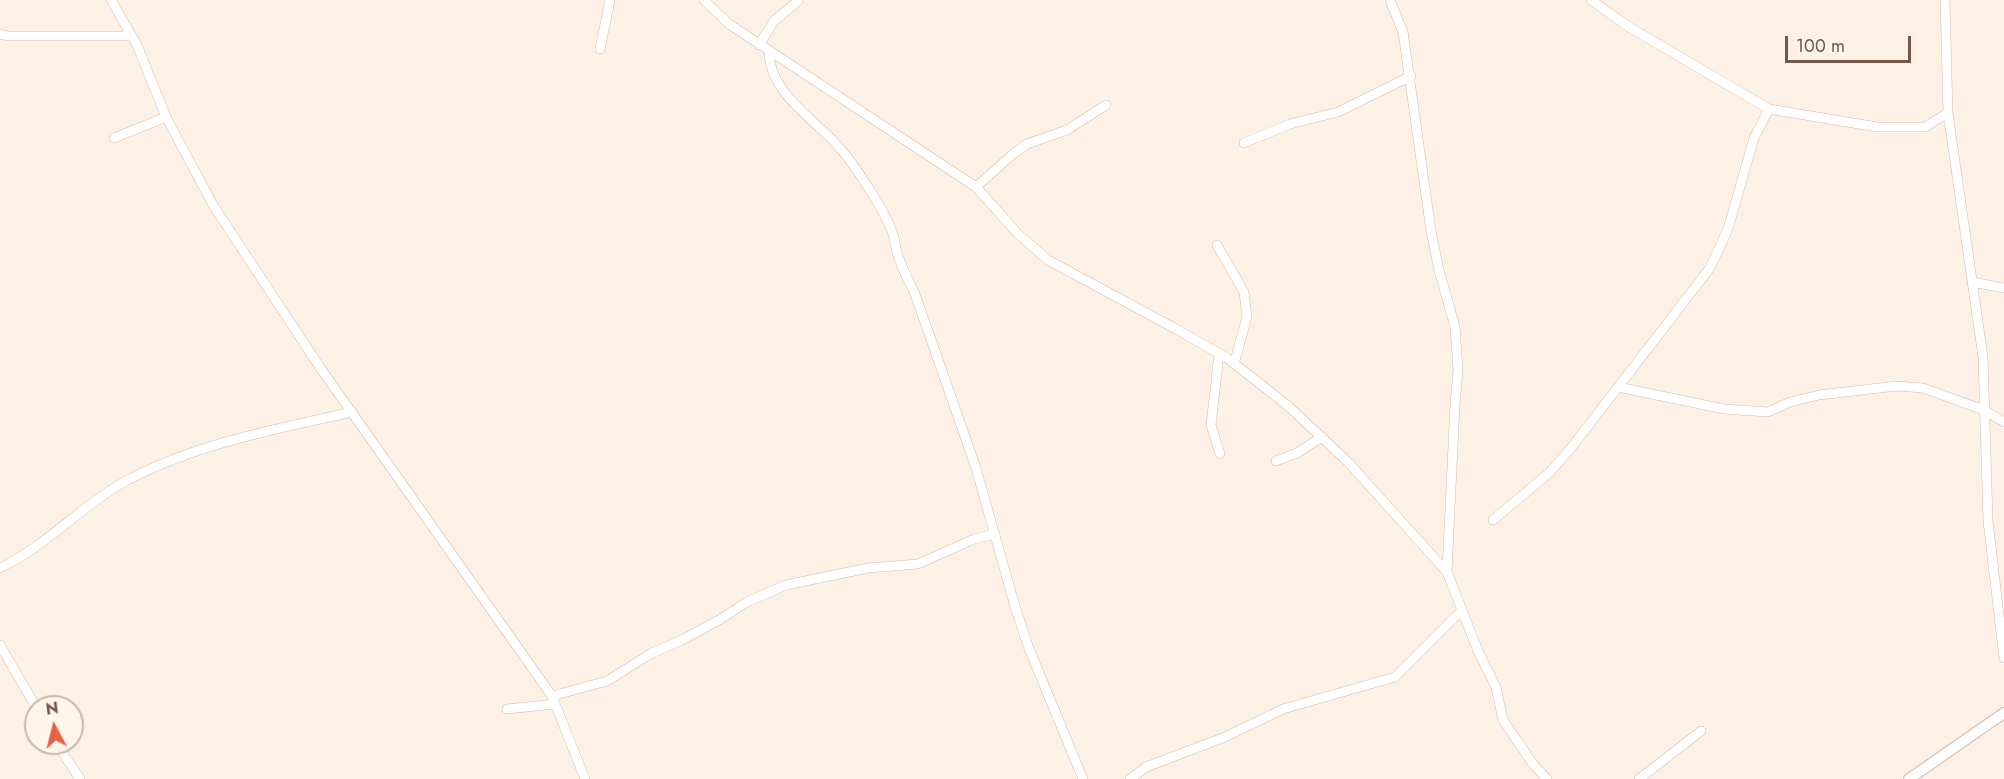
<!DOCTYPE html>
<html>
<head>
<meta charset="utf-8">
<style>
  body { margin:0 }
  #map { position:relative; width:2004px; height:779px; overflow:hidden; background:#fdf1e5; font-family:Jost,sans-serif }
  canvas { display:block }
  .north { position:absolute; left:24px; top:695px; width:60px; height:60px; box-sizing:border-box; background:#fff6eb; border:2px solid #c8b6aa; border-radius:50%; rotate:353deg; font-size:16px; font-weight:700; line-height:24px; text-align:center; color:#765649 }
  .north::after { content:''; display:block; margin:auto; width:21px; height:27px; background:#e95f48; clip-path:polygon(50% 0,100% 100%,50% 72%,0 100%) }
  .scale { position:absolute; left:1785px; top:36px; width:126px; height:27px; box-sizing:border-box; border:3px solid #765649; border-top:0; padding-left:8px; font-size:18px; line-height:21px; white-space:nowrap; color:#765649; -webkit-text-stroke:4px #fff6eb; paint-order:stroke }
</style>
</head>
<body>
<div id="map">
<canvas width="2004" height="779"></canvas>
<div class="north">N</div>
<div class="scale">100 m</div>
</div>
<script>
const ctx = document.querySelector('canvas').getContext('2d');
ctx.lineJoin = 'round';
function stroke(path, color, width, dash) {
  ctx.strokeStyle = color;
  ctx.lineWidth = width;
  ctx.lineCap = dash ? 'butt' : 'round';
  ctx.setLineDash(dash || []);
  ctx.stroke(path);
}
const minor = new Path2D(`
  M111 0 137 45 166 117 213 205 319 366 552 696 585 779
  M704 0 729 24 976 187 1018 234 1048 260 1176 329 1227 358 1287 405 1348 462 1447 572 1478 651 1496 687 1503 720 1533 764 1547 779
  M1390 0 1403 32 1431 231 1439 270 1455 327 1458 370 1455 404 1447 572
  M1591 0 1629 27 1769 109 1877 127H1925L1948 113
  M1945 0 1948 113 1983 357 1988 521 2004 658
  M0 34 8 36H132
  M759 45 774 21 799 0
  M600 49 610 0
  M769 52C770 93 812 117 837 145 854 163 885 211 893 234 895 240 895 246 897 252 901 267 908 280 915 294L976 468 1014 603 1028 646 1083 779
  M114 138 166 117
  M1244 143 1290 124 1338 112 1411 76
  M976 187 1013 154 1027 144 1067 130 1106 105
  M1217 245 1244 292 1247 317 1234 364
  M1972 282 2004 288
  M1219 354 1211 425 1220 454
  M1618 387 1724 409 1768 412 1790 402 1819 395 1897 386 1923 388 1984 410 2004 422
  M1276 461 1297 453 1322 437
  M1493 520 1549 473 1571 448 1710 268 1728 229 1754 138 1769 109
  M0 568C46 546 80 507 124 482 194 444 276 429 352 412
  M0 645 36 707
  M552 696 607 681 652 653 682 640 719 620 747 602 786 585 868 568 918 564 974 539 995 534
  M507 709 555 704
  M56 743 80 779
  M1130 779 1146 767 1225 737 1283 709 1395 677 1462 610
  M1639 779 1701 731`);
const tertiary = new Path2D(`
  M1909 779 2004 713`);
stroke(minor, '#d0baad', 10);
stroke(tertiary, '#d0baad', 12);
stroke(minor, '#fff', 9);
stroke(tertiary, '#fff', 10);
</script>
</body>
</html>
